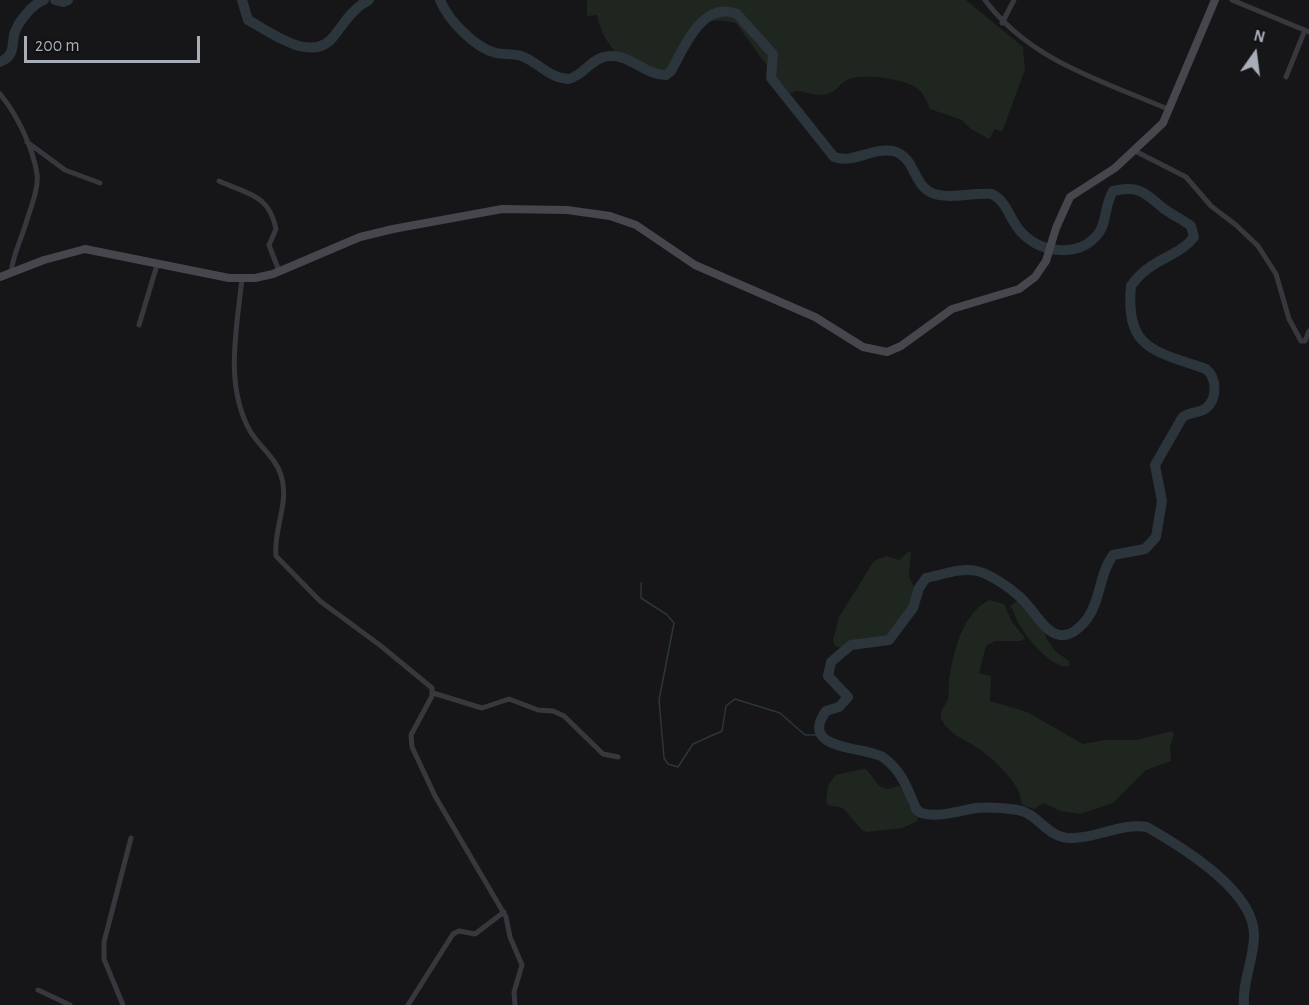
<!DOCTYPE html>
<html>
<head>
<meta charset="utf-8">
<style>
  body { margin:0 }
  #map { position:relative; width:1309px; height:1005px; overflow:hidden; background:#161618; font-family:"Alegreya Sans",sans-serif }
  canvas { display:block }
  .north { position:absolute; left:1225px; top:24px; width:60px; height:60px; -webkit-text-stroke:4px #111113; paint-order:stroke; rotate:14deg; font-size:16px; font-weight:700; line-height:24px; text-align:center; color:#a8adb8 }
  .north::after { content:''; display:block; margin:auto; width:21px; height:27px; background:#a8adb8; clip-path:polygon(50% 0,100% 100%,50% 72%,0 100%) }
  .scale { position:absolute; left:24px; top:36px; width:176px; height:27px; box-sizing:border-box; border:3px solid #a8adb8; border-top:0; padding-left:8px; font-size:18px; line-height:21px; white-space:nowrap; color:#a8adb8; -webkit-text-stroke:4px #111113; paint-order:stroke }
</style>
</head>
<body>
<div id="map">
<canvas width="1309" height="1005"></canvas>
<div class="north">N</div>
<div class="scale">200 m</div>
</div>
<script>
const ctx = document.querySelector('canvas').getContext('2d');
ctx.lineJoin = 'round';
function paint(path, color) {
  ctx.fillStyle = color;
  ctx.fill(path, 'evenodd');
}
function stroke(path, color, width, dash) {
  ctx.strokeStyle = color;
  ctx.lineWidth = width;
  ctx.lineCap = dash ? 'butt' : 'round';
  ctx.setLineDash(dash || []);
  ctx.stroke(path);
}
paint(new Path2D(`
  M587 0H966L1023 47 1025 70 1002 132 995 129 989 139 971 129 962 120 930 109C927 101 924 94 918 89 907 79 858 72 845 81 838 86 836 92 827 94 816 97 806 91 795 91L788 95 736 23C699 15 682 29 674 65L660 75C627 68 604 49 597 15L587 16Z
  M909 551 911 552 909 577 915 589 916 606 911 619 889 638 857 639 842 648 835 646 833 640 839 617 874 561 886 556 899 560Z
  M1020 599H1026L1042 617 1046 638 1056 652 1069 661V666C1053 671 1024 635 1018 622 1014 616 1015 612 1010 606Z
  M989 600 1004 604 1012 622 1025 638 1021 641H995L986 646 979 673 991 676 990 701 1027 712 1083 744 1105 740H1137L1172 731 1174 734 1170 747 1171 761 1146 770 1113 803 1080 814 1060 811 1044 803 1034 809 1023 805C1020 801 1021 797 1019 792 1012 778 998 764 986 754 974 743 950 736 943 722 937 712 944 709 947 701 950 696 948 685 949 679 954 651 962 614 989 600Z
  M863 769H866L879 786 888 789 898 786 904 790 909 807 918 815 917 821 903 828 867 832 862 830 843 808 828 805 826 801 828 786 835 775Z`), '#1e261f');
stroke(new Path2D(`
  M641 583V598L666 614 674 623 659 700 664 758 668 764 678 767 693 744 722 731 726 706 735 699 780 713 805 735H822`), '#2c353c', 1.5);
stroke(new Path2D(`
  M55 0 63 2 68 0
  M242 0 248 20C271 32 312 65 334 36 346 21 351 10 369 0
  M440 0C448 20 475 48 496 53 505 55 515 53 524 57 540 64 549 78 569 79 584 75 590 60 604 57 628 51 643 75 666 75L671 71C684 48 702 0 737 14L773 54 771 78 834 157C854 164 872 147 893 151 916 157 912 184 932 193 949 200 974 192 992 194 1008 202 1010 222 1023 234 1043 254 1080 257 1098 234 1107 223 1104 206 1113 191 1140 185 1145 193 1163 208 1172 215 1182 219 1191 226L1194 237C1178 258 1150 258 1131 286 1125 349 1154 351 1206 369 1217 378 1218 399 1205 409 1197 414 1189 411 1182 418L1155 465 1162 501 1156 537 1145 549 1113 555C1099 574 1101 600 1087 619 1055 659 1040 615 1020 597 1009 587 990 574 977 571 961 567 942 575 926 578L919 588 913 608 889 640 851 645 831 662 828 676 848 697 839 707 826 711C797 752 869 746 884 758 902 771 908 790 916 809L921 813C939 818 958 811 976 808 989 807 1005 808 1018 810 1040 814 1047 840 1074 838 1100 837 1121 823 1147 827 1182 847 1255 891 1254 936 1254 959 1242 982 1244 1005
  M0 62C14 56 12 48 14 35 17 23 32 4 44 0`), '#2c353c', 10);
stroke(new Path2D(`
  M985 0C1030 61 1103 81 1170 110
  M1232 0 1309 32
  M1002 23 1014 0
  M1286 77 1305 30
  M0 94C17 114 33 148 37 174 39 189 30 209 26 223 21 240 13 255 11 272
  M27 142 65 170 100 183
  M1135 151 1186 177 1211 206 1236 225 1258 246 1276 274 1289 319 1301 341H1305L1309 331
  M219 181C247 194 269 194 276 229L269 245 279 271
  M242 278C237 329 224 384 250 431 259 446 276 458 281 475 290 503 273 529 276 556L320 601 381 646 432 688V696L411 735 412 747 435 796 506 917 510 937 522 965 514 992 515 1005
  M139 325 157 265
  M433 693 482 708 509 699 538 710 553 711 564 716 603 754 618 757
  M38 990 70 1005
  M123 1005 104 959V942L131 838
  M408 1005 453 934 459 931 475 934 504 912`), '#37383d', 5);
stroke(new Path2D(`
  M0 277 44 260 85 249 229 278H255L273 274 360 237 393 229 502 209 567 210 610 216 636 225 695 265 815 317 863 347 887 352 901 346 952 309 1019 289 1035 277 1046 261 1056 228 1070 197 1115 168 1163 123 1215 0`), '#45474d', 8);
</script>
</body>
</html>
